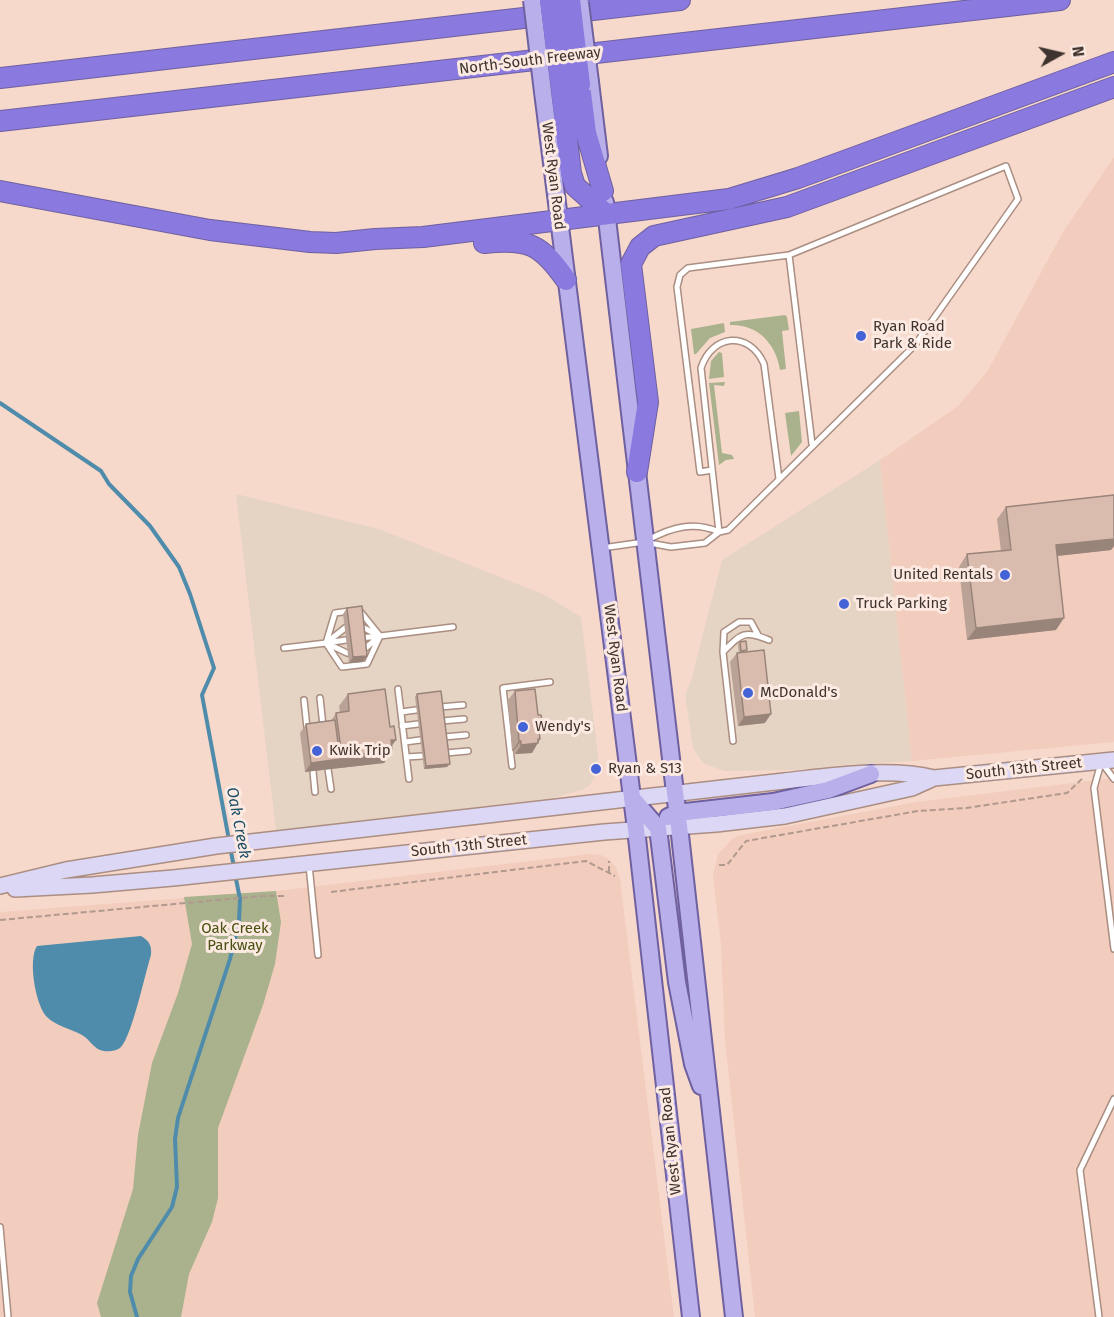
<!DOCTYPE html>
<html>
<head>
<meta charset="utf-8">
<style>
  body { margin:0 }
  #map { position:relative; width:1114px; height:1317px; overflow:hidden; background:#f7d9cc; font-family:"Fira Sans",sans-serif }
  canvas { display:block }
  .north { position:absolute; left:1030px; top:24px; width:60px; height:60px; -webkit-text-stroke:4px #fce9e1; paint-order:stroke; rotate:82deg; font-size:16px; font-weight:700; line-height:24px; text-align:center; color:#3e332e }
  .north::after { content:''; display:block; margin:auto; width:21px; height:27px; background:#3e332e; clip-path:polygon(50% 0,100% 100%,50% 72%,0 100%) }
</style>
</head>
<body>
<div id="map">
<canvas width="1114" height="1317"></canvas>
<div class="north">N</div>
</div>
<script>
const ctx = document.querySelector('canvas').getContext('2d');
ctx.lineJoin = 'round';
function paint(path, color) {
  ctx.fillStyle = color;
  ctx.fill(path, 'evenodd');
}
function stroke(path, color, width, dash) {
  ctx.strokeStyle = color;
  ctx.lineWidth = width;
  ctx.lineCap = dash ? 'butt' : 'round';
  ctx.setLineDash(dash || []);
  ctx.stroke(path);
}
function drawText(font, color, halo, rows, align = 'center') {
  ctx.font = font + ' "Fira Sans",sans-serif';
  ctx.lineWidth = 6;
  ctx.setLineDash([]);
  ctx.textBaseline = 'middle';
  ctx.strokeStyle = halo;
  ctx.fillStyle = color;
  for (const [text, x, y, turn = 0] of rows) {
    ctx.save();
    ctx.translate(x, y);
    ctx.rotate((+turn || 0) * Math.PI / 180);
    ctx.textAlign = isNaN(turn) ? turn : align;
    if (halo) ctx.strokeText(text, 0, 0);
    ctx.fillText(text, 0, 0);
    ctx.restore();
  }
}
paint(new Path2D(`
  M880 460 912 761 843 765 797 770 724 771 703 763 693 748 685 695 691 681 722 560Z
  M236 494 379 529 545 595 581 617 598 755 597 772 590 785 584 789 553 798 276 831Z`), '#e5d3c3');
paint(new Path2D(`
  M1114 157V742L912 761 880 460 958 406 987 372 1063 232Z
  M1114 778V1317H755L725 1040 721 945 713 876 718 854 732 839 741 835 916 802Z
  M589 854 601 855 609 859 616 867 620 879 674 1317H0V912L276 891Z`), '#f2ccbc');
paint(new Path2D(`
  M785 315 787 317 789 330 782 331 786 369 780 370C776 344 758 324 730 325V322Z
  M724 323 725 332 710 338 696 354H694L691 329Z
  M719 352 722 353 724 377 709 379 711 361Z
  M725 382 724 386 714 385 722 453 732 455 734 459 726 460 719 465 709 383Z
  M799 411 802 442 791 456 785 413Z
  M276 891 281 922 275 964 263 1005 218 1128V1198L212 1222 189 1274 181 1317H101L97 1303 133 1189 138 1135 152 1063 178 993 192 944 184 897Z`), '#aab28d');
paint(new Path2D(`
  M141 936C149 941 152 945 151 955 145 974 132 1035 121 1047 116 1052 106 1052 100 1050 93 1047 89 1039 82 1035 71 1029 54 1025 46 1016 35 1003 28 959 37 946Z`), '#4f8cab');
stroke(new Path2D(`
  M0 403 101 471 109 484 150 526 179 567 190 594 214 668 202 695 229 840
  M230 847 234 867
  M137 1317 130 1292 131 1276 138 1259 172 1207 177 1187 175 1139 178 1118 230 959 239 922 240 899 235 874`), '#4f8cab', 4);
const lane = new Path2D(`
  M789 255 812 444
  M648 540C672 527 694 521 719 532L701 368C712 334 749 330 764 364L779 479
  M602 548 644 542 671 547 705 543 719 532 728 530 915 345 1018 199 1006 166 789 255 688 268 680 275 677 287 700 472 712 470
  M359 610 380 636 453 627
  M360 626 380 636 362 651
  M345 628 326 643 347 653
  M360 638 379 636
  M346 640 326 643 342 667 367 664 380 636
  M284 648 326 643 335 613 350 611
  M723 652 724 632 739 622H751L758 635
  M398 689 409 779
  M320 698 323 726
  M304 700 307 728
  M440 707 463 705
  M401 712 416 710
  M442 721 464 719
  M402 726 418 724
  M444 737 466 735
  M733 741 723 652C742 633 744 630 769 640
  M405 742 420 740
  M446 753 468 751
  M407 757 422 756
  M1101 763 1094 788 1114 949
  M1102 763 1114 779
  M512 766 503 688 550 682
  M328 769 331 789
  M313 771 315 792
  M309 865 318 955
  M0 1227 8 1317
  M1099 1317 1080 1170 1114 1099`);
const secondary = new Path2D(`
  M0 886 66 870 216 846 784 781C830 776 889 767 934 778L1114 760
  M15 889 92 885 173 878 604 832 716 824 785 816 912 788 934 778`);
const primary = new Path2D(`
  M590 82 599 156
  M543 92 636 829 691 1317
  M605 202 679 826 734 1317
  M632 798 658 828 677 982 693 1064 701 1086
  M668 817 677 813 773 802 828 790 871 774`);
const highway = new Path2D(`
  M0 78 680 0
  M580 85 586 133 603 191
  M561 88 571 173 575 186 606 214
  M0 121 1060 0
  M0 191 210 230 310 242 336 243 375 239 423 237 729 199 798 178 1114 62
  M484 243C528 238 541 244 566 280
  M637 472 648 402 631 264 640 247 654 236 787 207 1114 87`);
stroke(lane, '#aa8e82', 8);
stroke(secondary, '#aa8e82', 18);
stroke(primary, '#6f60a0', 20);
stroke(highway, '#6f60a0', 22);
stroke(new Path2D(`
  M719 865H727L746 841 918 811 966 808 1067 793 1084 777
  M609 872V861
  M331 892 586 861 615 876
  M0 920 262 896H287`), '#b0998f', 2, [6, 3]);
stroke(lane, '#fff', 5);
stroke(secondary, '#dcd7f5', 15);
stroke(primary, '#b9afeb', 16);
stroke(highway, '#8a79de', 20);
const primaryBridge = new Path2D(`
  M532 0 543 92
  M580 3 590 82`);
const highwayBridge = new Path2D(`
  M550 0 561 88
  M570 0 580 85`);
stroke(primaryBridge, '#6f60a0', 20, []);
stroke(highwayBridge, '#6f60a0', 22, []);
stroke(primaryBridge, '#b9afeb', 16);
stroke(highwayBridge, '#8a79de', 20);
paint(new Path2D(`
  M1114 495V546L1111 550 1057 556 1056 630 967 640 959 567 967 554 1001 551 997 519 1006 507Z
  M347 608 367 656 363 662 349 663 343 614Z
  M740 642 745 652 765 723 738 726 730 662 737 653H739L738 645Z
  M515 691 539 726 540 739 532 753 515 754 514 750 512 751 508 700Z
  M348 694 392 746V751L384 763 305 772 300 733 306 724 331 721 336 713 340 712 339 706Z
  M417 694 447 767 424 769 415 697Z`), '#bba296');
paint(new Path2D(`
  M1114 539V546L1111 550 1048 557 1056 545Z
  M1064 618 1056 630 967 640 976 628Z
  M367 656 363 662 349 663 353 657Z
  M771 714 765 723 738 726 744 717Z
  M538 739H540L532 753 515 754 521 745Z
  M391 740H396L388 751H392L384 763 305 772 311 763 340 759 342 756Z
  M519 741H521L514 750 512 751Z
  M450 764 447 767 424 769 426 766Z`), '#99847a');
const building = new Path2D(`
  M1114 495V539L1056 545 1064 618 976 628 967 554 1011 550 1006 507Z
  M362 606 367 656 353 657 347 608Z
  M746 641 747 650 741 651 740 642Z
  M764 650 771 714 744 717 737 653Z
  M385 689 390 727 394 726 396 740H391L392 751 342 756 336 713 349 711 348 694Z
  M535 689 538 715H541L542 721 538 722 540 739H538V743L521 745V741H519L515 691Z
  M441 691 450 764 426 766 417 694Z
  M335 720 340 759 311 763 306 724Z`);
paint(building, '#dabcaf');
stroke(building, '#99847a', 1.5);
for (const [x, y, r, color] of [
  [861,336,6,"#4463d6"],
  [1005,575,6,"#4463d6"],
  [844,604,6,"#4463d6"],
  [748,693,6,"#4463d6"],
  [523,727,6,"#4463d6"],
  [317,751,6,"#4463d6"],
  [596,769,6,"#4463d6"]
]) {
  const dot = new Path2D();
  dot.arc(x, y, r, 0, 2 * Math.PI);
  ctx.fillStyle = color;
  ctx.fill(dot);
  stroke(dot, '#fce9e1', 2);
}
drawText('15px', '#3e332e', '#fce9e1', [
  ["North-South Freeway",530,61,-7],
  ["West Ryan Road",553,176,83],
  ["West Ryan Road",615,658,83],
  ["South 13th Street",1024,769,-6],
  ["South 13th Street",469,846,-6],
  ["West Ryan Road",671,1141,-96]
]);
drawText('15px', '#3e332e', '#fce9e1', [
  ["Ryan Road",873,327],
  ["Park & Ride",873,344],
  ["United Rentals",993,575,"right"],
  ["Truck Parking",856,604],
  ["McDonald's",760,693],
  ["Wendy's",535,727],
  ["Kwik Trip",329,751],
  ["Ryan & S13",608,769]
], 'left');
drawText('15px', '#48510f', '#fce9e1', [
  ["Oak Creek",235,929],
  ["Parkway",235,946]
]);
drawText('italic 16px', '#1e5067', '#fce9e1', [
  ["Oak Creek",238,823,79]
]);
</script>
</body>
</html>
